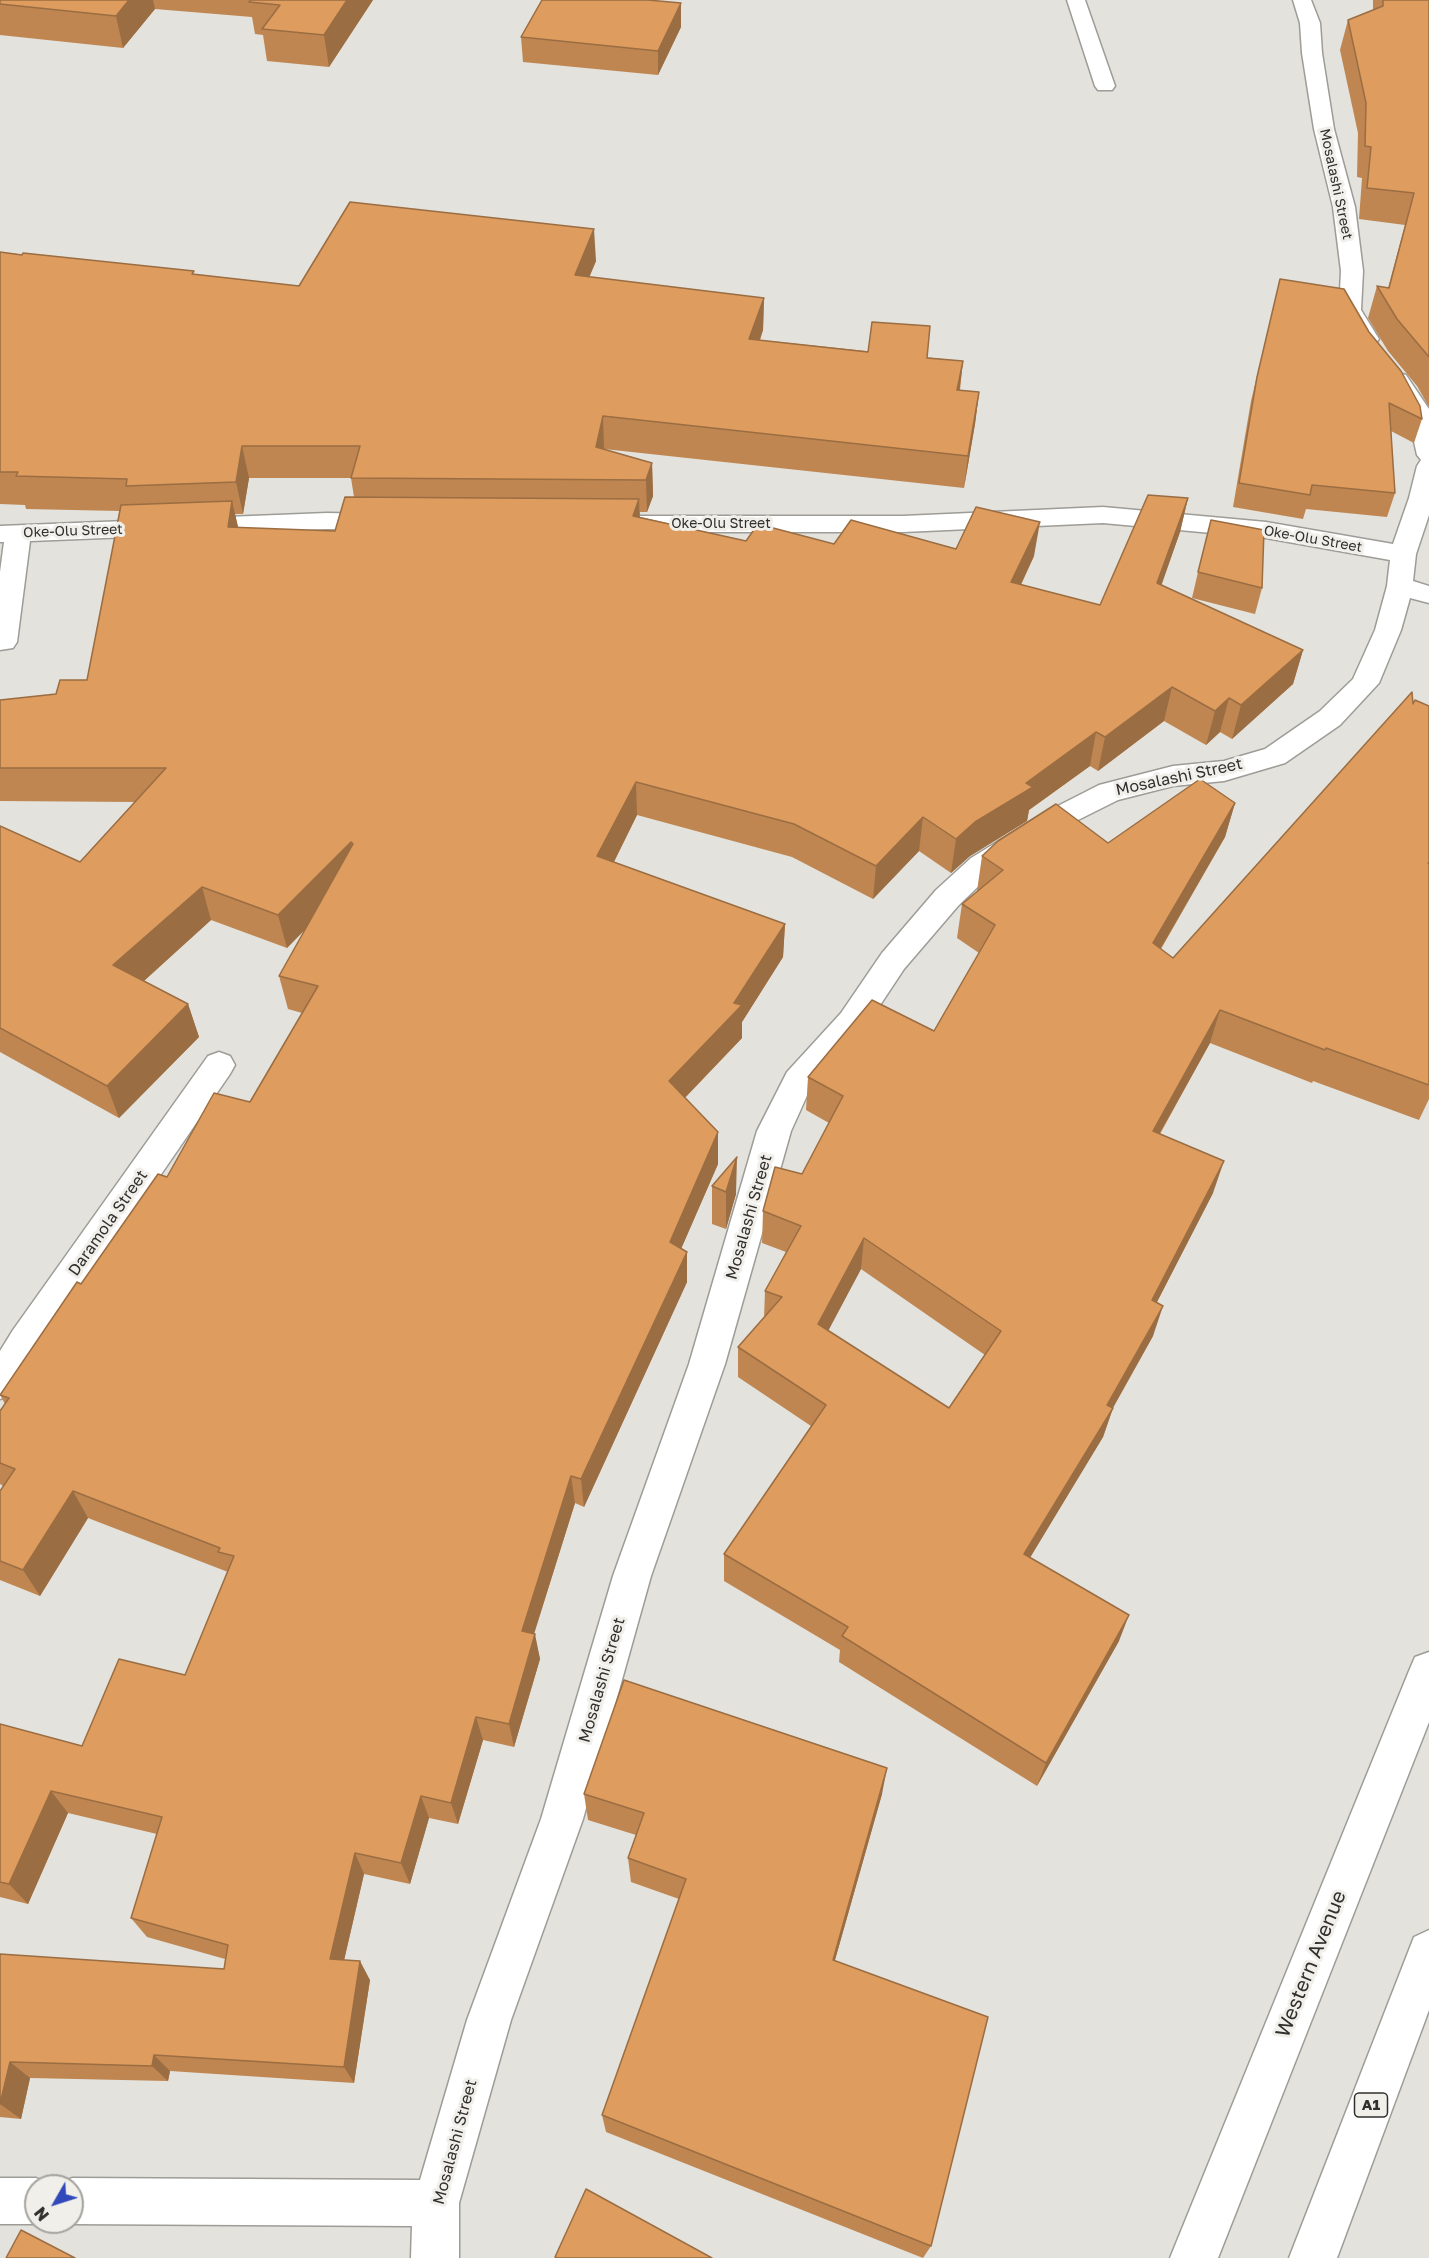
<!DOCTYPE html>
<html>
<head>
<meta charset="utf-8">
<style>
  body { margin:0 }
  #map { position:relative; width:1429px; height:2258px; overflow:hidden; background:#e3e2dc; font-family:"Golos Text",sans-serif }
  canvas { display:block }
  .north { position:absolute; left:24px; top:2174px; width:60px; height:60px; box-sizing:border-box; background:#f1efea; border:2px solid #a4a39f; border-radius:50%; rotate:231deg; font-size:16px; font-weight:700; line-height:24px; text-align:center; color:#31302e }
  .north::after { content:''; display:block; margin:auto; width:21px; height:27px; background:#3249ba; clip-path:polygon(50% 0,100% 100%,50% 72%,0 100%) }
</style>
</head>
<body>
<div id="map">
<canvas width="1429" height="2258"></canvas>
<div class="north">N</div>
</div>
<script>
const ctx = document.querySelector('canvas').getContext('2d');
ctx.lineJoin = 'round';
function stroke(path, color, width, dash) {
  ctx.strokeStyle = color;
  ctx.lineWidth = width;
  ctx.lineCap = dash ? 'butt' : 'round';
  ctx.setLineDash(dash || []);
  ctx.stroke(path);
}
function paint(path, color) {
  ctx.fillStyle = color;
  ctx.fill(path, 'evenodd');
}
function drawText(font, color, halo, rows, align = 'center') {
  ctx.font = font + ' "Golos Text",sans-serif';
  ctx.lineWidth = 6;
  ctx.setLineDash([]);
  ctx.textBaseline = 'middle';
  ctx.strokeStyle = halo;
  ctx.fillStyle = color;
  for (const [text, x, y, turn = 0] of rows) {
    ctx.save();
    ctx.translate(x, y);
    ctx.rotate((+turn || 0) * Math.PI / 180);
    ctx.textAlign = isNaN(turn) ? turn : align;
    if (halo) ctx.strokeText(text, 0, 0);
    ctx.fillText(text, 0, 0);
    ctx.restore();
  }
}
const minor = new Path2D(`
  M1067 0H1085L1115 86 1112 90H1098L1095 86Z
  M1293 0H1311L1320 23 1322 53 1334 129 1355 207 1363 271 1361 310 1379 339 1375 344 1367 346 1359 344 1339 310 1341 271 1333 207 1314 129 1302 53 1300 23Z
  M1398 373 1406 375 1429 409V515L1416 554 1413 581 1429 586V603L1410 598 1401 630 1379 683 1340 725 1285 763 1224 781 1173 786 1118 800 1066 826 991 874 958 906 904 969 863 1031 810 1089 791 1131 725 1364 651 1576 583 1819 511 2020 459 2203V2258H411L412 2226 72 2224 67 2222H72V2186H55L72 2178 420 2180 467 2020 541 1819 613 1576 689 1364 757 1131 787 1072 841 1013 882 953 936 890 971 858 1046 812 1099 785 1173 766 1224 761 1265 749 1320 711 1353 679 1375 630 1387 586 1390 560 1266 538 1103 523 903 532H623L614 530 610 524 614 518 623 516H903L1103 507 1266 522 1393 544 1409 498 1417 466 1421 460 1417 455 1408 415 1386 380 1390 375Z
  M327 513 382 514 391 516 395 522 391 528 382 530 327 529 30 541 17 642 13 648 0 650V572L4 542H0V526Z
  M219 1052 230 1056 235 1065 230 1074 39 1352 13 1394 0 1399V1351L13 1330 208 1056Z
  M0 2178H36L52 2185 36 2186V2222H41L36 2224H0Z`);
const major = new Path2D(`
  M1429 1652V1722L1218 2258H1170L1409 1671 1415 1657Z`);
const highway = new Path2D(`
  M1429 1930V2010L1337 2258H1289L1414 1937Z`);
stroke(minor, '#9d9c97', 3);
stroke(major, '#9d9c97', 3);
stroke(highway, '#9d9c97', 3);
paint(minor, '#fff');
paint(major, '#fff');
paint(highway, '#fff');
paint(new Path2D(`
  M0 0H373L329 67 267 61 263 35 255 34 252 17 155 9 123 48 0 35Z
  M1373 0H1429V407L1417 386 1388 351 1368 318 1377 286 1388 288 1405 225 1359 219 1362 178 1357 177 1358 133 1340 50 1348 20 1373 10Z
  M681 27 658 75 523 62 521 37Z
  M0 252 299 286 596 261 589 277 764 298 763 330 760 340 963 361 960 390 979 392 975 424 964 488 604 449 652 463 653 496 647 512H640V517L746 541 956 549 1034 556 1021 585 1100 605 1188 498 1180 532 1161 585 1303 650 1293 684 1232 739 1220 732 1206 745 1164 721 1098 771 1090 766 1029 810 1027 821 970 856 951 873 919 851 873 899 792 857 637 815 614 862 785 924 783 957 742 1022V1038L685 1098 718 1132V1164L681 1249 687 1252V1282L584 1507 575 1503 534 1634 540 1659 514 1747 483 1740 458 1824 429 1818 410 1884 364 1874 344 1960 370 1980 354 2083 170 2071 168 2081 30 2078 21 2119 0 2117V1954L224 1969 225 1959 147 1937 131 1918 157 1834 68 1813 28 1904 0 1897V1724L82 1746 185 1675 228 1572 88 1518 40 1596 0 1580V1491L3 1486 0 1484V1411L5 1404 0 1395 81 1284 167 1177 250 1102 302 1013 288 1009 279 976 306 928 287 948 211 920 144 981 188 1004 199 1037 119 1118 0 1052V826L80 862 135 802 0 801V700L56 694 87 680 120 511 26 509 25 505 0 504ZM249 478H351L354 497 335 531 238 528 235 514H243Z
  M1280 279 1369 332 1422 419 1414 443 1391 431 1395 493 1387 517 1306 509 1303 519 1233 507 1251 401Z
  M1198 572 1262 588 1255 614 1192 598Z
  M1413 704 1429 706V1099L1419 1120 1313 1081 1312 1083 1210 1043 1160 1134 1213 1193 1157 1302 1153 1336 1113 1408 1103 1437 1030 1557 1119 1641 1037 1786 839 1662 840 1650 724 1581V1554L811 1426 738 1377V1347L764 1318 765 1291 786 1252 762 1243 763 1211 802 1174 829 1123 806 1110 808 1077 934 1031 979 953 957 938 962 904 978 891H977L982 856 1108 843 1235 803 1225 837 1161 949 1173 958ZM861 1269 985 1355 949 1408 828 1330Z
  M712 1186 736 1194 726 1229 712 1224Z
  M584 1794H882L835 1960 931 2246 923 2258 606 2132 602 2115 679 1899 631 1882 628 1858 636 1835 588 1820Z`), '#bf8651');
paint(new Path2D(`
  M129 0H153L155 9 123 48 116 16Z
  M347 0H373L329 67 324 35Z
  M681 3V27L658 75V51Z
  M594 229 596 261 577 307 575 275Z
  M764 298 763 330 749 372V339Z
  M963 361 959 394 957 390Z
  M979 392 975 424 964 488 968 456Z
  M603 416 604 449 596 447Z
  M242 446 249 478 243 514 236 482Z
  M652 463 653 496 647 512 646 480Z
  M1188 498 1180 532 1150 618 1157 583Z
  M639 499 640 533 633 516Z
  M232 501 240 535 228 527Z
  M1040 522 1034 556 1006 616 1011 582Z
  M1303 650 1293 684 1232 739 1241 705Z
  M1172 687 1164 721 1098 771 1105 737Z
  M1229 698 1220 732 1206 745 1215 711Z
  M1096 732 1090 766 1029 810 1027 821 970 856 951 873 956 839 975 822 1026 783Z
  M636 782 637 815 600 890 597 856Z
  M1235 803 1225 837 1144 977 1153 943Z
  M923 817 919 851 873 899 876 866Z
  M351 842 358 876 287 948 278 915Z
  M202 887 211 920 125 998 113 965Z
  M785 924 783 957 742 1022V1038L670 1113 669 1081 734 1003Z
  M188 1004 199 1037 119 1118 107 1086Z
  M1220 1010 1210 1043 1143 1163 1153 1131Z
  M718 1132V1164L671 1272 670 1242Z
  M737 1157 736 1194 726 1229V1192Z
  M1224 1161 1213 1193 1142 1331 1152 1300Z
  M864 1238 861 1269 816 1354 818 1324Z
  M687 1252V1282L584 1507 581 1479Z
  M1163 1306 1153 1336 1111 1411 1113 1408 1103 1437 1016 1581 1024 1554Z
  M571 1476 575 1503 527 1656 522 1631Z
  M73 1491 88 1518 40 1596 23 1570Z
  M1129 1615 1119 1641 1037 1786 1046 1763Z
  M535 1634 540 1659 514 1747 509 1724Z
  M476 1717 483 1740 458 1824 451 1803Z
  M887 1768 882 1794 829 1981 833 1960Z
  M51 1791 68 1813 28 1904 9 1884Z
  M421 1796 429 1818 410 1884 401 1863Z
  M355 1853 364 1874 340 1978 330 1959Z
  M360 1961 370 1980 354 2083 344 2067Z
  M154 2055 170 2071 168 2081 152 2066Z
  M10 2062 30 2078 21 2119 0 2104Z`), '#9b6d42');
const building = new Path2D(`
  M0 0H129L116 16 0 4Z
  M251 0H347L324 35 262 29 280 5 249 2Z
  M542 0H648L681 3 658 51 521 37Z
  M1383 0H1429V357L1397 319 1377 286 1389 288 1414 193 1367 188 1371 147 1365 146 1366 103 1348 20 1383 6Z
  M350 202 594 229 575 275 764 298 749 339 868 352 872 322 930 326 927 358 963 361 957 390 979 392 968 456 603 416 596 447 652 463 646 480 351 478 360 446H242L236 482 126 486 127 479 16 476 18 472H0V252L22 255 23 253 194 271 192 274 299 286Z
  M1280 279 1344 289 1369 332 1401 371 1420 406 1422 419 1389 403 1395 493 1312 485 1310 495 1239 483 1257 377Z
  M1148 495 1188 498 1157 583 1303 650 1241 705 1229 698 1215 711 1172 687 1105 737 1096 732 1026 783 1033 787 975 822 956 839 923 817 876 866 794 824 636 782 597 856 785 924 734 1003 742 1005 669 1081 718 1132 670 1242 687 1252 581 1479 571 1476 522 1631 535 1634 509 1724 476 1717 451 1803 421 1796 401 1863 355 1853 330 1959 360 1961 344 2067 154 2055 152 2066 10 2062 0 2104V1954L224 1969 228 1945 131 1918 162 1817 51 1791 9 1884 0 1882V1724L82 1746 119 1659 185 1675 234 1556 218 1552 220 1548 73 1491 23 1570 0 1561V1491L15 1469 0 1463V1411L9 1398 0 1395 77 1282 81 1284 158 1174 167 1177 214 1093 250 1102 318 986 279 976 353 844 351 842 278 915 202 887 113 965 188 1004 107 1086 0 1028V826L80 862 166 768H0V700L56 694 60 680H87L121 505 232 501 228 527 335 531 345 497 639 499 633 516 746 541 758 524 834 544 851 520 956 549 976 507 1040 522 1011 582 1100 605Z
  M1211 520 1264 530 1262 588 1198 572Z
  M1412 692 1413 704 1415 700 1429 706V862L1428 863H1429V1085L1326 1048 1325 1050 1220 1010 1153 1131 1224 1161 1152 1300 1163 1306 1107 1405 1113 1408 1024 1554 1129 1615 1046 1763 842 1636 848 1627 724 1554 826 1405 738 1347 782 1297 765 1291 801 1226 763 1211 775 1167 802 1174 843 1096 808 1077 872 1000 934 1031 995 925 962 904 1003 870 982 856 998 841 1056 804 1108 843 1200 779 1235 803 1153 943 1173 958ZM864 1238 1001 1331 949 1408 818 1324Z
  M737 1157 726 1192 712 1186Z
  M624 1680 887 1768 833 1960 988 2017 931 2246 602 2115 686 1879 628 1858 644 1813 584 1794Z
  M586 2189 712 2258H558L555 2257Z
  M21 2230 75 2258H6Z`);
paint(building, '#de9c5e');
stroke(building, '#9b6d42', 1.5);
drawText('14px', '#31302e', '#f1efea', [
  ["Mosalashi Street",1336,184,78],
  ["Oke-Olu Street",721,524],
  ["Oke-Olu Street",73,531,-2],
  ["Oke-Olu Street",1313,539,10]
]);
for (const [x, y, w] of [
  [1371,2105,33]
]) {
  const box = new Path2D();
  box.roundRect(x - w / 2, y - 12, w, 24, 4.5);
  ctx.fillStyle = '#f1efea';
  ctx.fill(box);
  stroke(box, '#31302e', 1.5);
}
drawText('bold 15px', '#31302e', null, [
  ["A1",1371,2105]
]);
drawText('16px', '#31302e', '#f1efea', [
  ["Mosalashi Street",1179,777,-12],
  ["Mosalashi Street",749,1217,-74],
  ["Daramola Street",108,1223,-55],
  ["Mosalashi Street",602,1680,-74],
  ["Mosalashi Street",455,2142,-75]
]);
drawText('20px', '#31302e', '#f1efea', [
  ["Western Avenue",1311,1964,-68]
]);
</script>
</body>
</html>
